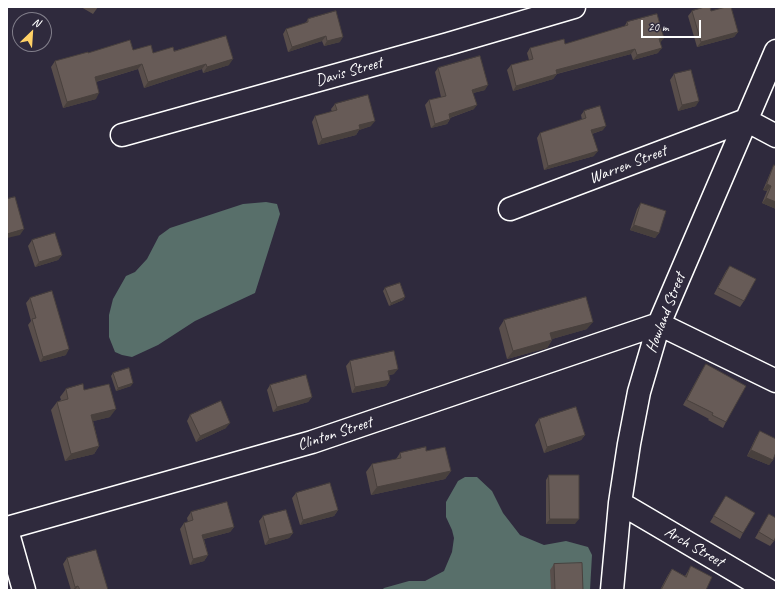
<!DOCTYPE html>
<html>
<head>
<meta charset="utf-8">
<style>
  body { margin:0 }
  #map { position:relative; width:783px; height:597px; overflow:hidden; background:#2f2a3d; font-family:Caveat,sans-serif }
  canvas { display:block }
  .frame { position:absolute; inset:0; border:8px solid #fff; pointer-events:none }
  .north { position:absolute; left:12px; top:12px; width:40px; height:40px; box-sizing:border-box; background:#2f2a3d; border:1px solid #827f8b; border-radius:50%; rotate:25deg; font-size:11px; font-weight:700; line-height:16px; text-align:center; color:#fff }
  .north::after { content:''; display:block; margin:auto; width:14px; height:18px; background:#ffd166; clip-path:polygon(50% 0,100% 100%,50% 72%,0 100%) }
  .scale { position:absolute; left:641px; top:20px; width:60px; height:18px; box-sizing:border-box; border:2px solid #fff; border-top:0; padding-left:5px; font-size:12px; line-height:14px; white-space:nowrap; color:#fff; -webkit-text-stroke:3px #2f2a3d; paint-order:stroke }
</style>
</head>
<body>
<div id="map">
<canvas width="783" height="597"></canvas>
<div class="frame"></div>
<div class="north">N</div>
<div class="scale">20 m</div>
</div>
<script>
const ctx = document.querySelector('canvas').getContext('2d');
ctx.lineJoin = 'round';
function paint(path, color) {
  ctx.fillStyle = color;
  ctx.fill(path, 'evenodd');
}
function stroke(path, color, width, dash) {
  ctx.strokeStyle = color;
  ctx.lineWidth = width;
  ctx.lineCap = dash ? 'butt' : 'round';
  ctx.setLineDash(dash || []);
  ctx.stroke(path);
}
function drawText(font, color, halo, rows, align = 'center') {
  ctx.font = font + ' Caveat,sans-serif';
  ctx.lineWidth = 3;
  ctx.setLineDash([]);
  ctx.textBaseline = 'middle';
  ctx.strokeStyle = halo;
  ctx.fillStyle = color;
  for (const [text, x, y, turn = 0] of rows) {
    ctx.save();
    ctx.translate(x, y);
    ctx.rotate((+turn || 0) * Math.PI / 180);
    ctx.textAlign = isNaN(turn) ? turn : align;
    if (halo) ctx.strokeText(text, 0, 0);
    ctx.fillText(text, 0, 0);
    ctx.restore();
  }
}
paint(new Path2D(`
  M266 202 277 204 280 214 255 293 195 321 158 345 132 357 122 355 115 352 109 337V315L113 299 126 276 135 272 147 259 159 236 170 228 243 204Z
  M465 477H477L492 491 503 513 520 535 544 545 566 541 588 547 592 555 590 590H382L384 588 409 581H425L444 571 452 552 454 538 452 530 446 517V502L458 481Z`), '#586f6a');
const street = new Path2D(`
  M122 135 448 44 574 7
  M510 209 746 120 776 136
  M620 503 768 590
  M7 528 312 442 659 324 776 381
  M7 530 24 590
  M612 590 620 503 629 444 639 392 659 324 776 51`);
stroke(street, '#fff', 25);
stroke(street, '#2f2a3d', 22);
paint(new Path2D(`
  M81 7H98L93 14Z
  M692 11H711L738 32 734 37 697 47 688 16Z
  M308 19 340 42 324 46 322 41 288 52 283 34 286 29 305 24Z
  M627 22 660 43 658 53 633 60 631 54 557 74 553 79 513 91 507 70 511 65 529 60 527 53 530 48 565 44 624 27Z
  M133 50 153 53 174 51 229 65 203 73 202 69 144 88 138 69 96 82V99L63 108 51 67 55 61 88 53Z
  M438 68 485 90 473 93 474 109 450 118V119L447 124 431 128 425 105 429 100 441 97 435 72Z
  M674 74 696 106 678 111 670 80Z
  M335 104 371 126 359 130 356 135 318 145 312 122 315 116 332 112 331 109Z
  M584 111 603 130 592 134 594 156 544 170 537 138 540 133 582 120 581 115Z
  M774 165 776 209 762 203 767 191 763 190 771 171Z
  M641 203 659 233 655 238 630 230 637 209Z
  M32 240 62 255 58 260 35 267 28 246Z
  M730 266 744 301 740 307 714 294 726 271Z
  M385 288 405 297 403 300 389 306 383 291Z
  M30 298 66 355 40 362 28 325 31 321 26 303Z
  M504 320 587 329 552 339V340L547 348 507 359 499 328Z
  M350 361 394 374 389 375 390 380 386 386 352 393 346 366Z
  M706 364 726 422 723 428 708 420 709 419 683 405 702 370Z
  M113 373 131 386 116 391 111 376Z
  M270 385 312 397 308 402 273 412 267 390Z
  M66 389 84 390 110 417 93 421 99 446 94 454 65 461 51 410 57 402 61 400 60 397Z
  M190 415 226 428 196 442 187 421Z
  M539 419 585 435 581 440 544 453 535 425Z
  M760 431 773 460 769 465 747 456 756 437Z
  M426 451 451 471 445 479 371 495 366 472 372 464 396 459 400 453Z
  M549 475 575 524H546V480Z
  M296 493 338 510 334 516 300 525 292 498Z
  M726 496 743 533 740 539 710 522Z
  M191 512 234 527 230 532 204 539 208 555 204 561 190 565 180 529 184 523 188 522 187 518Z
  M769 514 774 541 770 546 755 538Z
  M263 516 293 533 289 538 265 545 259 521Z
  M67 558 108 590H71L63 564Z
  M554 564 583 590H551L550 570Z
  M691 566 706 590H660L668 575 672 569 685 576Z`), '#594e4b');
paint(new Path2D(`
  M738 32 734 37 697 47 701 42Z
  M326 36 322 41 288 52 292 47Z
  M343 37 340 42 324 46 327 41Z
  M664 38 660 43 659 39Z
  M662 48 658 53 633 60 637 55Z
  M635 49 631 54 552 75 556 70Z
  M233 59 229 65 203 73 207 67Z
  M142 64 138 69 91 83 95 77Z
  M206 64 202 69 144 88 148 82Z
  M557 74 553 79 513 91 516 86Z
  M488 85 485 90 469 94 472 90Z
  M99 93 96 99 63 108 67 102Z
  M699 101 696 106 678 111 682 105Z
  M477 105 474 109 446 119 449 114Z
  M450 119 447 124 431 128 435 124Z
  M375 121 371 126 359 130 356 135 318 145 322 139 359 125Z
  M606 126 603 130 588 135 591 130Z
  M598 151 594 156 544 170 548 166Z
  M767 184 771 186 767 191 763 190Z
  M766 198 776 202V209L762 203Z
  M634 225 659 233 655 238 630 230Z
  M24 229 20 235 7 238V234Z
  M62 255 58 260 35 267 39 262Z
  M405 297 403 300 389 306 391 303Z
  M593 322 587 329 545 341 550 333Z
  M552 340 547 348 507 359 513 351Z
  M69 349 66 355 40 362 43 357Z
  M398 369 394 374 384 376 388 371Z
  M390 380 386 386 352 393 355 387Z
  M133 383 131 386 116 391 118 388Z
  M312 397 308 402 273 412 277 407Z
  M116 409 110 417 86 423 91 415Z
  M230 423 226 428 196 442 200 436Z
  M585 435 581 440 544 453 547 447Z
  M99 446 94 454 65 461 71 454Z
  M751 450 773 460 769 465 747 456Z
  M451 471 445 479 371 495 377 487Z
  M338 510 334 516 300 525 303 520Z
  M550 519H579L575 524H546Z
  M234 527 230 532 199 540 202 535Z
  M293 533 289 538 265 545 269 539Z
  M208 555 204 561 190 565 193 559Z
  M78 586 75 590H73L75 587Z`), '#48403d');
const building = new Path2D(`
  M705 7H710L711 11 726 7H731L738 32 701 42 692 11Z
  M336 11 343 37 327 41 326 36 292 47 286 29 308 22V19Z
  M657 14 664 38 659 39 662 48 637 55 635 49 556 70 557 74 516 86 511 65 533 59 530 48 564 39 565 44 628 25 627 22Z
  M226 36 233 59 207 67 206 64 148 82 142 64 95 77 99 93 67 102 55 61 88 52V53L130 40 133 50 151 45 153 53 173 47 174 51Z
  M480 56 488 85 472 90 477 105 449 114 450 119 435 124 429 100 446 96 438 68Z
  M691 70 699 101 682 105 674 74Z
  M368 95 375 121 359 125 360 129 322 139 315 116 337 110 335 104Z
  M600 106 606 126 591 130 598 151 548 166 540 133 586 118 584 111Z
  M774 165 776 166V202L766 198 771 186 767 184Z
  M15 197 24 229 7 234V199Z
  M641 203 666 211 659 233 634 225Z
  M55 233 62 255 39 262 32 240Z
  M730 266 756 279 744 301 718 288Z
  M400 283 405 297 391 303 385 288Z
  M52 291 69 349 43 357 32 319 36 318 30 298Z
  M586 297 593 322 550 333 552 340 513 351 504 320Z
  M394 351 398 369 388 371 390 380 355 387 350 361Z
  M706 364 746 386 726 422 712 415 713 413 687 400Z
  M129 368 133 383 118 388 113 373Z
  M306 375 312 397 277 407 270 385Z
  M83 384 84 390 109 384 116 409 91 415 99 446 71 454 57 402 68 399 66 389Z
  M221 401 230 423 200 436 190 415Z
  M576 407 585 435 547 447 539 419Z
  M760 431 776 439V452L773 460 751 450Z
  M426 447V451L445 447 451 471 377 487 372 464 401 458 400 453Z
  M549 475H579V519H550Z
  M330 483 338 510 303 520 296 493Z
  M726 496 755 513 743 533 714 516Z
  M227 502 234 527 202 535 208 555 193 559 184 523 193 520 191 512Z
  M286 510 293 533 269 539 263 516Z
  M769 514 776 518V536L774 541 759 532Z
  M96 550 108 590H80L78 586 75 587 67 558Z
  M582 563 583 590H555L554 564Z
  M691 566 712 577 706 590H661L672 569 686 577Z`);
paint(building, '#675b57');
stroke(building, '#48403d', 1);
drawText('16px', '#fff', '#2f2a3d', [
  ["Davis Street",349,72,-16],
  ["Warren Street",628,165,-21],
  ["Howland Street",666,313,-69],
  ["Clinton Street",335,434,-18],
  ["Arch Street",694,547,30]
]);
</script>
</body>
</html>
